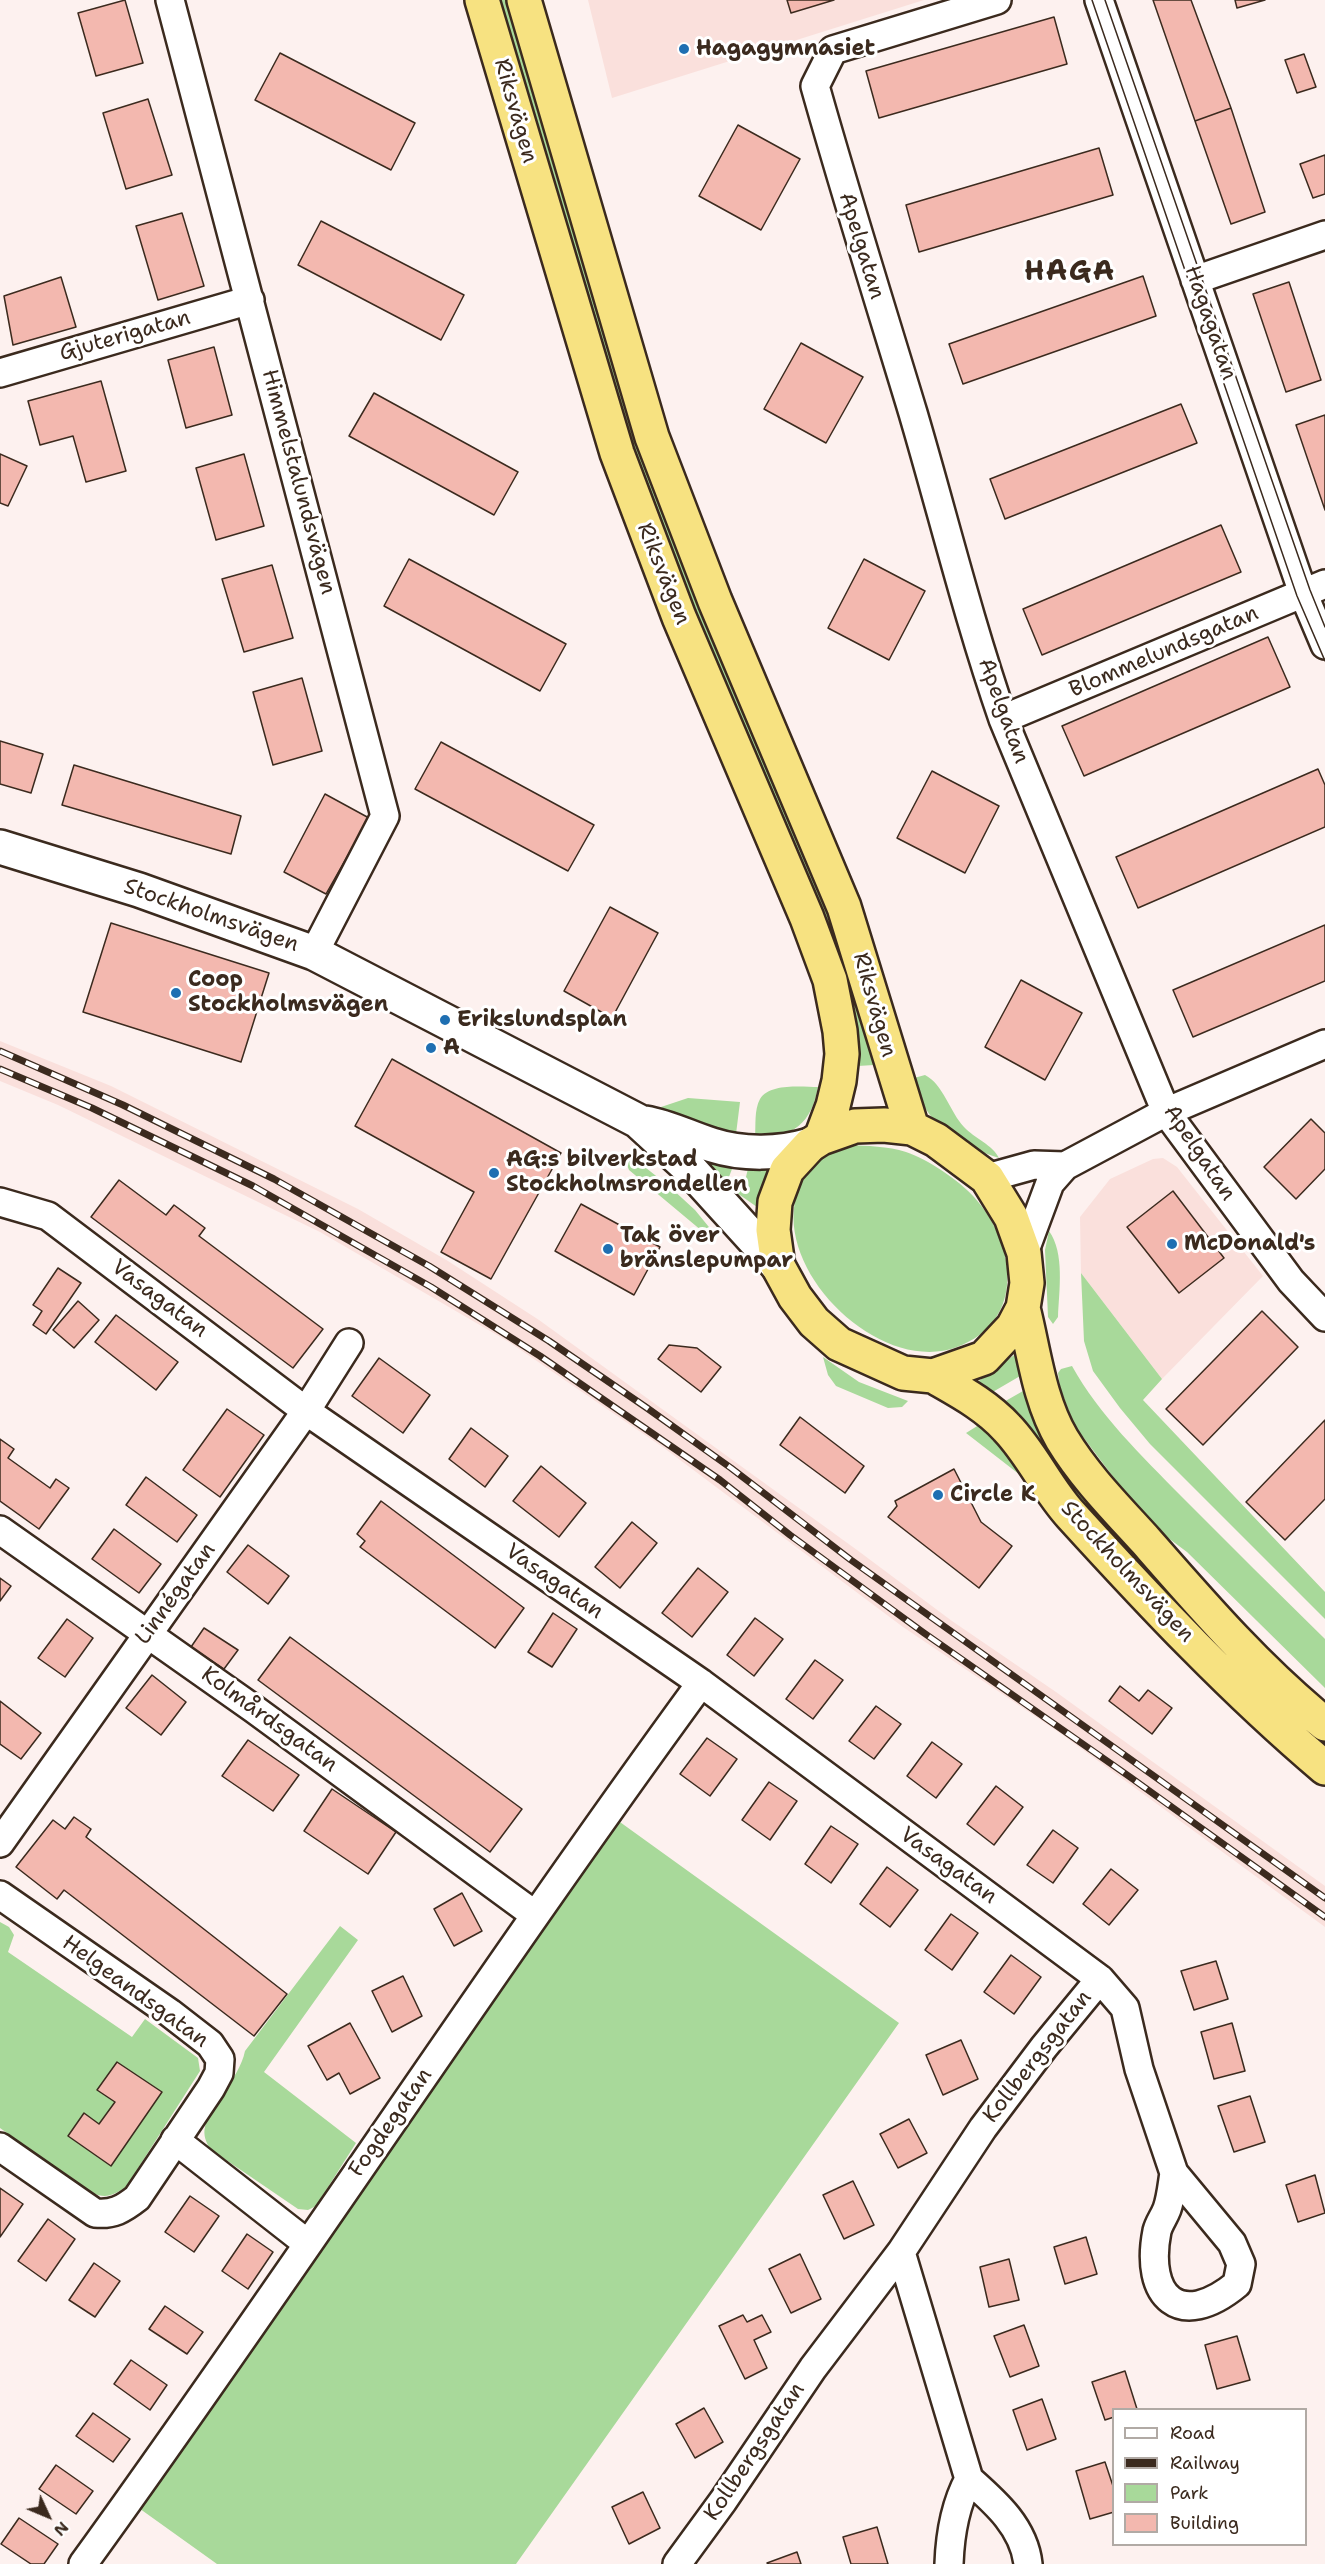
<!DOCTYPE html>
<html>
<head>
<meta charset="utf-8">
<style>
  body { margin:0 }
  #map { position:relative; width:1325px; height:2564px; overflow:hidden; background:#fdf1ef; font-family:"Shantell Sans",sans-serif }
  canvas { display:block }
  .legend { position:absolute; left:1112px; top:2408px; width:195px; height:138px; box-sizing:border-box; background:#fff; border:2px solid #b1aaa5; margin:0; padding:8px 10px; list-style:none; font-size:18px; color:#3b2a1e }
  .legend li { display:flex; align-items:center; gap:12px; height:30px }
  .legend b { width:30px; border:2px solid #b1aaa5 }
  .north { position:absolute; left:18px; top:2486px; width:60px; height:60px; -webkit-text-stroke:4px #fff; paint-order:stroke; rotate:134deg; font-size:16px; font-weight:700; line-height:24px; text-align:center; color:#3b2a1e }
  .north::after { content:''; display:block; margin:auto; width:21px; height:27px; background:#3b2a1e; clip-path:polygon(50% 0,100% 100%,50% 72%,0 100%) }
</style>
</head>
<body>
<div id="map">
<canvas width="1325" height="2564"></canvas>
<ul class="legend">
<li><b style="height:8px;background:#fff"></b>Road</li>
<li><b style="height:8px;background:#3b2a1e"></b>Railway</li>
<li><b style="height:16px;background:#a8d99a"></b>Park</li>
<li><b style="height:16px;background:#f3b8af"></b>Building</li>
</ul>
<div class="north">N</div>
</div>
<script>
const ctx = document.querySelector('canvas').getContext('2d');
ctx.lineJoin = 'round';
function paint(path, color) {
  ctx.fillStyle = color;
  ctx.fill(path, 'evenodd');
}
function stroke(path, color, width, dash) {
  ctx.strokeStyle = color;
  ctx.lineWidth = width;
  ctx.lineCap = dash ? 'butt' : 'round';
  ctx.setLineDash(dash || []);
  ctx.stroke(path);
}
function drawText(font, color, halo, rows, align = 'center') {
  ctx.font = font + ' "Shantell Sans",sans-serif';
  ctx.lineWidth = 6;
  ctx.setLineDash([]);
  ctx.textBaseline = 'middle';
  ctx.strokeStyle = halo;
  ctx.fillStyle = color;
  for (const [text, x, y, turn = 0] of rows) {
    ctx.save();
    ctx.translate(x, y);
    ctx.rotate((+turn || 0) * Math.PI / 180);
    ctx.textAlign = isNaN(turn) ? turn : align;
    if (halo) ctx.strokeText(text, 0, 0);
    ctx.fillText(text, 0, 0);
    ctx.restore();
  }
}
paint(new Path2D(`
  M588 0H924L612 98Z
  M0 1041 111 1086 358 1209 448 1261 539 1320 857 1550 952 1621 1056 1692 1325 1886V1927L1060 1733 903 1627 664 1448 509 1342 320 1232 58 1105 0 1081Z
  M1163 1158 1177 1167 1263 1276 1162 1379 1081 1273 1080 1217 1110 1179 1153 1159Z`), '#fae0dc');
paint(new Path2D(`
  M500 0H509L582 252 668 526 834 920 849 969 874 1065 858 1066 853 1020 658 531 571 257Z
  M925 1075C943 1084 950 1112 964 1127 974 1138 993 1145 999 1158 959 1145 922 1123 914 1078Z
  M818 1087C811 1125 792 1138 755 1137 756 1125 754 1110 760 1099 770 1083 802 1087 818 1087Z
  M688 1098 740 1102 736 1134 711 1132 661 1107Z
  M848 1145C867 1146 888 1146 906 1152 927 1159 959 1180 974 1197 1016 1243 1027 1321 957 1347 877 1377 763 1262 801 1183 806 1172 815 1159 826 1152 832 1149 841 1147 848 1145Z
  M733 1158 732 1169 727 1182 704 1159Z
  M625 1160H636L670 1187 695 1210 713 1232 708 1236 629 1170Z
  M750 1160 772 1164 758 1198 757 1207 737 1193 746 1177Z
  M1049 1231C1065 1253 1059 1291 1058 1317L1053 1324 1048 1317 1045 1250Z
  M1081 1273 1162 1379 1143 1400 1325 1592V1619L1150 1444 1120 1408 1093 1371 1084 1341Z
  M1021 1350 1027 1372 991 1393 976 1383Z
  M823 1357 859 1382 908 1401 902 1407 888 1408 836 1386 828 1375Z
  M1072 1366C1099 1415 1142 1456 1181 1496 1229 1544 1277 1592 1325 1639V1688L1187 1552 1148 1523 1074 1425 1060 1387 1058 1373 1061 1369Z
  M1030 1387 1301 1720 1325 1741V1754L1245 1682 1082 1503 1002 1403Z
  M982 1423 1042 1492 966 1433Z
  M606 1812 899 2023 516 2564H217L129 2501Z
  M0 1922 9 1927 14 1935 8 1952 132 2037 145 2019 198 2058 200 2071 126 2187C113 2195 107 2199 92 2193L0 2128Z
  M340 1926 358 1940 264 2072 356 2143 316 2206 308 2210 298 2209 210 2149C206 2142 203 2135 205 2127 208 2106 239 2080 245 2051Z`), '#a8d99a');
const building = new Path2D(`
  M125 0 143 63 96 76 78 13Z
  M787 0H834L791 13Z
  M1153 0H1191L1231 108 1195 121Z
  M1235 0H1265L1237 8Z
  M1054 17 1067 64 879 118 866 71Z
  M280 53 415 123 391 170 255 100Z
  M1304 54 1316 87 1297 93 1285 60Z
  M148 99 172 175 126 189 103 113Z
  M1231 108 1265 212 1231 224 1195 121Z
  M738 125 800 159 761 230 699 196Z
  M1099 148 1113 195 919 252 906 205Z
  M1325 155V194L1313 198 1300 164Z
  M182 213 204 286 158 300 136 226Z
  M321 221 464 295 441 340 298 265Z
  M1143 276 1156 316 963 384 949 344Z
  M61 277 76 327 13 345 4 296Z
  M1289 282 1321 380 1286 392 1253 294Z
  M801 343 863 377 826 443 764 409Z
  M214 347 232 415 186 428 168 360Z
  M101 381 126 471 86 482 73 436 40 445 28 401Z
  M374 393 518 472 494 515 349 436Z
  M1181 404 1197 443 1005 519 990 479Z
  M1325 415V510L1296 425Z
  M0 454 27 466 8 506 0 503Z
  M244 454 264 526 216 540 196 468Z
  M1221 525 1241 572 1042 655 1023 609Z
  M409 559 566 644 540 691 384 606Z
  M864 559 925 591 889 660 828 628Z
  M272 565 293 638 244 652 222 579Z
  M1268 637 1290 687 1084 776 1062 726Z
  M302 678 322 751 273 765 253 692Z
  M0 741 43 754 31 793 0 784Z
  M441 742 594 825 568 871 415 789Z
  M74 765 241 816 231 854 62 805Z
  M1318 769 1325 785V827L1138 908 1116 857Z
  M932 771 999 806 965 873 897 838Z
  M325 794 369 818 326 894 284 872Z
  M610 907 658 933 612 1018 564 991Z
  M111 923 269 973 241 1062 83 1012Z
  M1325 925V981L1193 1037 1173 990Z
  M1021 980 1082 1013 1045 1080 985 1047Z
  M392 1059 561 1153 491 1279 441 1252 474 1192 355 1126Z
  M1311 1119 1325 1133V1169L1296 1199 1264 1167Z
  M119 1180 166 1215 174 1205 205 1228 199 1236 323 1329 293 1368 91 1217Z
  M1173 1191 1224 1258 1179 1293 1127 1227Z
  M581 1204 660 1247 634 1295 555 1251Z
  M58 1268 81 1283 46 1334 33 1325 42 1311 33 1305Z
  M78 1301 99 1320 74 1348 53 1330Z
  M1262 1311 1298 1347 1203 1445 1166 1409Z
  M116 1315 178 1362 156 1390 95 1342Z
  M669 1345 697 1348 721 1367 701 1392 658 1359Z
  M379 1358 430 1395 403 1433 352 1396Z
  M227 1409 264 1435 220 1497 183 1470Z
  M800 1417 864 1466 845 1493 780 1445Z
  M1325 1420V1499L1285 1540 1246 1502Z
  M471 1428 508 1456 485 1487 449 1459Z
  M0 1439 14 1449 8 1458 50 1488 56 1479 69 1488 39 1529 0 1501Z
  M541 1466 586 1503 559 1537 513 1501Z
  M954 1469 981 1522 1012 1546 979 1588 888 1517 897 1506 895 1501Z
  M146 1477 197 1515 177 1542 126 1505Z
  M381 1501 524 1608 495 1648 360 1547 365 1541 357 1534Z
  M632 1522 657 1543 620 1588 595 1567Z
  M114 1529 161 1564 139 1593 92 1559Z
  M248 1545 289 1576 268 1604 227 1572Z
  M698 1568 728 1592 692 1637 662 1613Z
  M0 1578 11 1586 0 1601Z
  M553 1613 577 1629 552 1667 528 1652Z
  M755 1618 783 1639 754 1676 727 1655Z
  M67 1619 93 1638 65 1677 38 1658Z
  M204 1628 238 1650 224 1669 191 1647Z
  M290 1637 522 1809 490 1852 258 1680Z
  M815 1660 843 1680 813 1719 786 1699Z
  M152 1675 186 1702 161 1735 126 1708Z
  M1120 1686 1139 1701 1148 1690 1172 1708 1152 1734 1109 1701Z
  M0 1701 41 1733 21 1759 0 1744Z
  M876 1706 901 1724 874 1759 849 1741Z
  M707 1738 737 1759 710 1796 680 1774Z
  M248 1740 299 1775 273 1811 222 1776Z
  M932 1742 962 1764 936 1798 907 1776Z
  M769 1782 797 1801 770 1840 742 1820Z
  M996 1786 1023 1807 994 1845 967 1824Z
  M332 1789 396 1832 368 1874 304 1831Z
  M74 1817 91 1829 86 1837 287 1994 254 2036 64 1890 57 1899 16 1867 53 1820 65 1829Z
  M831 1826 858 1844 831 1883 805 1864Z
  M1053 1830 1078 1848 1053 1883 1027 1865Z
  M887 1867 918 1890 890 1927 860 1904Z
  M1111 1869 1138 1890 1109 1925 1083 1904Z
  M462 1893 482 1931 454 1946 434 1909Z
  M951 1914 978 1933 952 1970 925 1950Z
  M1011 1955 1041 1977 1014 2014 984 1992Z
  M1216 1961 1228 1999 1194 2010 1181 1971Z
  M403 1976 422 2016 392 2032 372 1991Z
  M350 2023 380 2078 350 2094 339 2073 327 2080 308 2046Z
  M1232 2023 1245 2071 1214 2079 1201 2032Z
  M961 2040 978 2079 943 2095 926 2055Z
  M117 2062 162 2092 111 2166 68 2136 84 2113 99 2124 115 2102 97 2090Z
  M1250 2096 1265 2142 1234 2152 1218 2106Z
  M909 2119 927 2153 898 2168 880 2134Z
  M1315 2175 1325 2213 1298 2222 1286 2185Z
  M853 2181 874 2225 844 2239 823 2195Z
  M0 2188 23 2204 0 2237Z
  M190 2196 219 2216 194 2252 165 2232Z
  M48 2219 75 2239 46 2281 18 2261Z
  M247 2234 273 2252 248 2289 222 2271Z
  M1086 2237 1097 2274 1065 2284 1054 2247Z
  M800 2254 821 2299 791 2313 769 2269Z
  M1009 2259 1019 2300 989 2307 980 2267Z
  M94 2263 120 2281 95 2317 69 2300Z
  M165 2306 203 2332 187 2354 149 2329Z
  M743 2315 747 2322 762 2315 771 2332 754 2340 767 2368 745 2379 719 2326Z
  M1024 2325 1039 2366 1010 2377 994 2336Z
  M1237 2336 1250 2380 1217 2389 1205 2345Z
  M131 2360 167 2385 150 2410 114 2384Z
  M1125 2371 1137 2409 1114 2410V2417L1105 2420 1092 2382Z
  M1042 2399 1056 2439 1027 2450 1013 2410Z
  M704 2408 723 2442 695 2458 676 2424Z
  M93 2413 130 2439 113 2462 76 2436Z
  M1105 2462 1114 2489V2512L1090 2519 1076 2471Z
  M56 2465 93 2491 76 2514 39 2489Z
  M643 2492 660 2528 629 2544 612 2507Z
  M19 2518 58 2544 44 2564H31L1 2544Z
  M877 2527 888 2564H851L843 2537Z
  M797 2552 801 2564H768L767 2563Z`);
paint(building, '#f3b8af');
stroke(building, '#3b2a1e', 1.5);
const minor = new Path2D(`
  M170 0 385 816 314 953
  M997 0 833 50 815 86C846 196 880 304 913 413 943 515 968 618 1003 719L1166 1112 1291 1281 1325 1317
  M1099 0 1303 593 1325 645
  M1195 280 1325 235
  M0 373 250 300
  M1003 719 1325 584
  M987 1178 1034 1165 1065 1166
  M0 1202 48 1216 306 1411 701 1683 1100 1979 1125 2008 1139 2069 1174 2173 1232 2243 1241 2264 1237 2284C1180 2331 1144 2297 1157 2231 1159 2223 1164 2217 1167 2209 1171 2198 1172 2185 1174 2173
  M1024 1253 1050 1183 1065 1166 1166 1112 1325 1044
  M0 1530 254 1709 535 1915
  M0 1843 306 1411 349 1343
  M0 1895 170 2013 210 2044 220 2059 219 2073 211 2088 137 2198C123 2209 113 2215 95 2213L0 2147
  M175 2140 308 2244
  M901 2252 969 2479C995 2502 1024 2527 1028 2564
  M83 2564C293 2274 489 1973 701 1683
  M677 2564 723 2501 813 2368 901 2252 983 2128 1044 2047 1100 1979
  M949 2564C950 2535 955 2505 969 2479`);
const secondary = new Path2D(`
  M0 847 139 890 314 953 638 1121 688 1167 778 1266
  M645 1123C669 1127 689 1138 712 1145 743 1155 780 1154 810 1145`);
const trunk = new Path2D(`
  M482 0 617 453 679 617 807 918 830 980 840 1031 842 1054 839 1081 833 1106 821 1138
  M524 0 652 437 715 601 844 907 912 1128
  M884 1125 912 1128 936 1140 987 1178 1011 1217 1024 1253 1027 1283 1023 1308 1013 1327 984 1358 933 1376 903 1373 839 1344 814 1322 795 1297 778 1266 773 1230 775 1202 787 1170 810 1145 821 1138 855 1126Z
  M1023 1308C1034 1352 1039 1400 1062 1439 1085 1477 1117 1509 1146 1541 1202 1605 1259 1671 1325 1724
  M933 1376C959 1391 986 1405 1007 1428 1032 1454 1047 1489 1071 1515 1152 1604 1234 1691 1325 1768`);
stroke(minor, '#3b2a1e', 32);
stroke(secondary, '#3b2a1e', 38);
stroke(trunk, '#3b2a1e', 38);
stroke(minor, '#fff', 27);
stroke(secondary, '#fff', 33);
stroke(trunk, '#f7e281', 33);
stroke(new Path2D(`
  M1092 0 1297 596 1325 661
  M1105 0 1310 590 1325 627`), '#3b2a1e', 1.5);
const rail = new Path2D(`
  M0 1051 123 1105 274 1179 429 1266 549 1341 647 1408 731 1468 851 1560 1325 1898
  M0 1069 92 1108 253 1186 431 1287 540 1356 720 1480 790 1535 924 1633 1130 1777 1325 1917`);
stroke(rail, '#3b2a1e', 7);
stroke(rail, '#fff', 4.5, [14]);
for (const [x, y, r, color] of [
  [684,49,6,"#1f6fb2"],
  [176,993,6,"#1f6fb2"],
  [445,1020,6,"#1f6fb2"],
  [431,1048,6,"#1f6fb2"],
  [494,1173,6,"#1f6fb2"],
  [1172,1244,6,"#1f6fb2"],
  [608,1249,6,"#1f6fb2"],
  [938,1495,6,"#1f6fb2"]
]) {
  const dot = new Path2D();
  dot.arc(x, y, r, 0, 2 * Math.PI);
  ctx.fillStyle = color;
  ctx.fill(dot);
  stroke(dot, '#fff', 2);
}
drawText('bold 22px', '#3b2a1e', '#fff', [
  ["Hagagymnasiet",696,49],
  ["Coop",188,980],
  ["Stockholmsvägen",188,1005],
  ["Erikslundsplan",457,1020],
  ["A",443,1048],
  ["AG:s bilverkstad",506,1160],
  ["Stockholmsrondellen",506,1185],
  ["Tak över",620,1236],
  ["bränslepumpar",620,1261],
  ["McDonald's",1184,1244],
  ["Circle K",950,1495]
], 'left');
drawText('22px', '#3b2a1e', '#fff', [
  ["Riksvägen",515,111,74],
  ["Apelgatan",861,246,73],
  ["Hagagatan",1210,323,71],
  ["Gjuterigatan",125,336,-16],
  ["Himmelstalundsvägen",298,482,75],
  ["Riksvägen",663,574,68],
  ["Blommelundsgatan",1164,652,-23],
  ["Apelgatan",1003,711,70],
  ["Stockholmsvägen",211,916,19],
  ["Riksvägen",874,1005,74],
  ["Apelgatan",1199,1153,56],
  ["Vasagatan",159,1299,37],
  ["Stockholmsvägen",1127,1572,47],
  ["Vasagatan",554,1582,35],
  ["Linnégatan",176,1594,-54],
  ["Kolmårdsgatan",269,1720,36],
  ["Vasagatan",948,1866,36],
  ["Helgeandsgatan",135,1992,36],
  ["Kollbergsgatan",1038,2057,-52],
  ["Fogdegatan",391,2123,-55],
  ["Kollbergsgatan",755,2452,-56]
]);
ctx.letterSpacing = '1.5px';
drawText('bold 28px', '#3b2a1e', '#fff', [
  ["HAGA",1070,273]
]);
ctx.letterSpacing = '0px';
</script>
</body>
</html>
